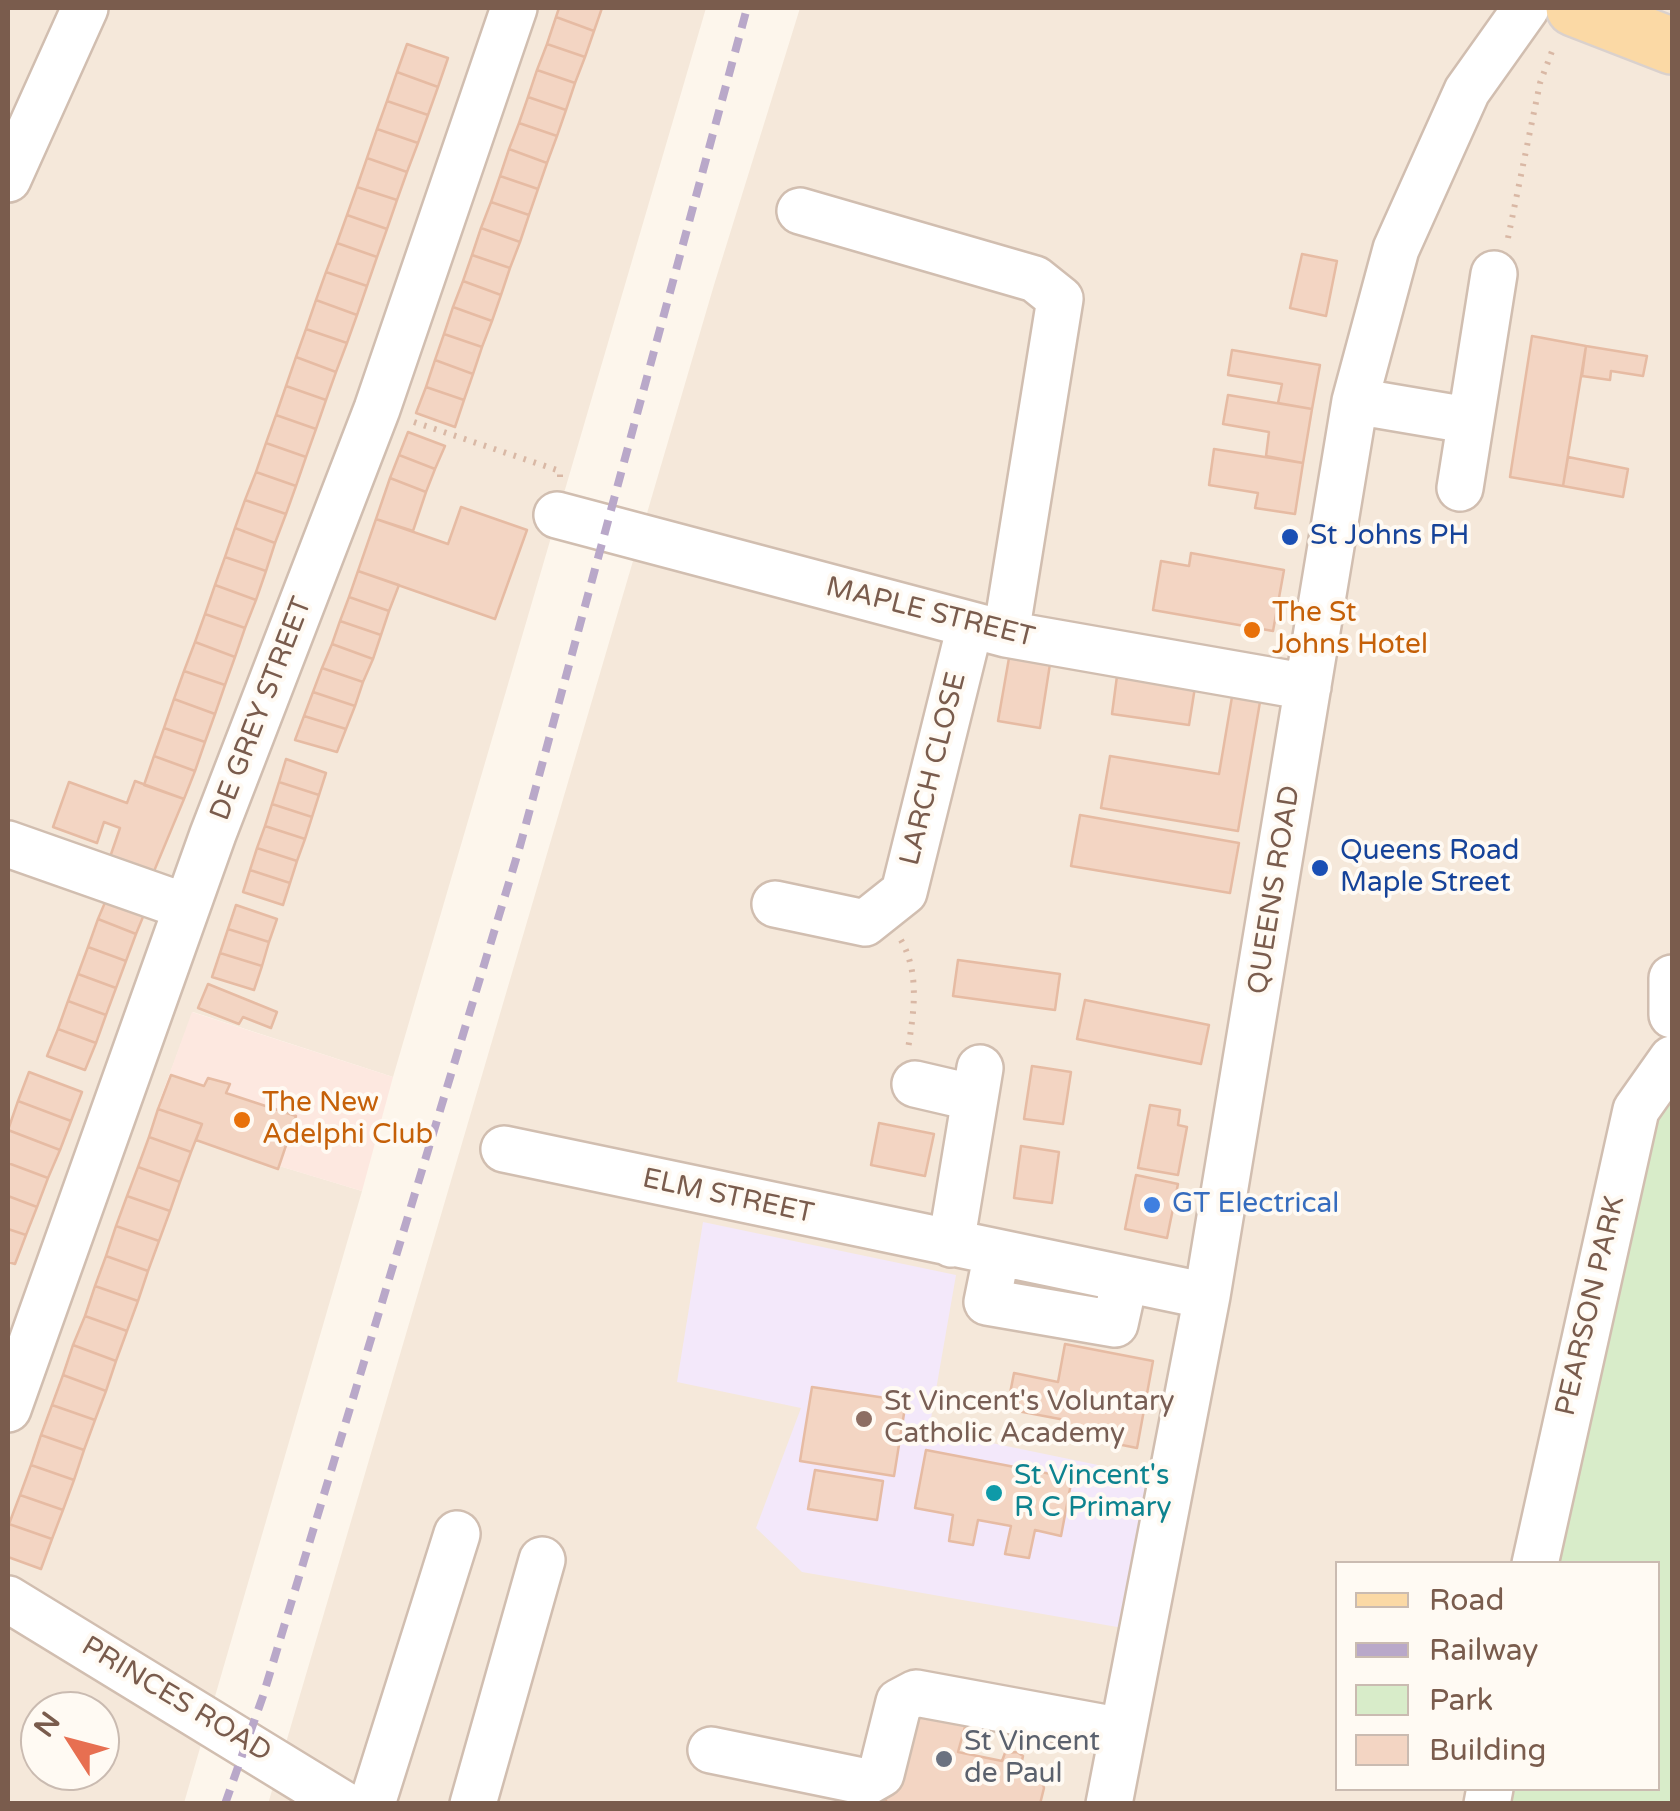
<!DOCTYPE html>
<html>
<head>
<meta charset="utf-8">
<style>
  body { margin:0 }
  #map { position:relative; width:1680px; height:1811px; overflow:hidden; background:#fdf6ec; font-family:"Varela Round",sans-serif }
  canvas { display:block }
  .frame { position:absolute; inset:0; border:10px solid #7a5c4d; pointer-events:none }
  .legend { position:absolute; left:1335px; top:1561px; width:325px; height:230px; box-sizing:border-box; background:#fffaf3; border:2px solid #cabbb1; margin:0; padding:12px 18px; list-style:none; font-size:30px; color:#7a5c4d }
  .legend li { display:flex; align-items:center; gap:20px; height:50px }
  .legend b { width:50px; border:2px solid #cabbb1 }
  .north { position:absolute; left:20px; top:1691px; width:100px; height:100px; box-sizing:border-box; background:#fffaf3; border:2px solid #cabbb1; border-radius:50%; rotate:306deg; font-size:28px; font-weight:700; line-height:40px; text-align:center; color:#7a5c4d }
  .north::after { content:''; display:block; margin:auto; width:35px; height:45px; background:#e76f51; clip-path:polygon(50% 0,100% 100%,50% 72%,0 100%) }
</style>
</head>
<body>
<div id="map">
<canvas width="1680" height="1811"></canvas>
<div class="frame"></div>
<ul class="legend">
<li><b style="height:12px;background:#fbd9a5"></b>Road</li>
<li><b style="height:12px;background:#b9a8c9"></b>Railway</li>
<li><b style="height:28px;background:#d8ecc9"></b>Park</li>
<li><b style="height:28px;background:#f3d5c3"></b>Building</li>
</ul>
<div class="north">N</div>
</div>
<script>
const ctx = document.querySelector('canvas').getContext('2d');
ctx.lineJoin = 'round';
function paint(path, color) {
  ctx.fillStyle = color;
  ctx.fill(path, 'evenodd');
}
function stroke(path, color, width, dash) {
  ctx.strokeStyle = color;
  ctx.lineWidth = width;
  ctx.lineCap = dash ? 'butt' : 'round';
  ctx.setLineDash(dash || []);
  ctx.stroke(path);
}
function drawText(font, color, halo, rows, align = 'center') {
  ctx.font = font + ' "Varela Round",sans-serif';
  ctx.lineWidth = 8;
  ctx.setLineDash([]);
  ctx.textBaseline = 'middle';
  ctx.strokeStyle = halo;
  ctx.fillStyle = color;
  for (const [text, x, y, turn = 0] of rows) {
    ctx.save();
    ctx.translate(x, y);
    ctx.rotate((+turn || 0) * Math.PI / 180);
    ctx.textAlign = isNaN(turn) ? turn : align;
    if (halo) ctx.strokeText(text, 0, 0);
    ctx.fillText(text, 0, 0);
    ctx.restore();
  }
}
paint(new Path2D(`
  M8 8H706L393 1077 193 1012 157 1108 203 1124 197 1141 362 1191 184 1803 8 1804ZM40 1711H100V1771H40Z
  M800 8H1672V1803L268 1804 714 285ZM1338 1564H1658V1788H1338Z`), '#f5e8da');
paint(new Path2D(`
  M192 1012 393 1077 362 1191 196 1141 202 1124 157 1108Z`), '#fde8e0');
paint(new Path2D(`
  M703 1222 956 1275 929 1430 1151 1476 1123 1628 802 1572 756 1528 801 1408 677 1382Z`), '#f3e8fa');
paint(new Path2D(`
  M1672 1071V1803L1486 1804 1489 1789 1658 1788V1564L1532 1563 1616 1138Z`), '#d8ecc9');
const building = new Path2D(`
  M559 8H602L594 31 556 17Z
  M556 17 594 31 585 57 547 44Z
  M407 44 448 58 438 87 397 72Z
  M547 44 585 57 575 83 537 70Z
  M537 70 575 83 566 110 528 97Z
  M397 72 438 87 428 115 387 101Z
  M528 97 566 110 557 136 519 123Z
  M387 101 428 115 418 143 377 129Z
  M519 123 557 136 547 163 509 149Z
  M377 129 418 143 407 172 367 158Z
  M509 149 547 163 538 189 500 176Z
  M367 158 407 172 397 200 357 187Z
  M500 176 538 189 529 215 491 202Z
  M357 187 397 200 387 229 347 215Z
  M491 202 529 215 520 242 481 228Z
  M347 215 387 229 377 257 337 243Z
  M481 228 520 242 510 268 472 255Z
  M337 243 377 257 367 286 326 272Z
  M1302 254 1337 261 1326 316 1290 308Z
  M472 255 510 268 501 295 463 281Z
  M326 272 367 286 357 315 316 300Z
  M463 281 501 295 492 321 453 307Z
  M316 300 357 315 347 343 306 329Z
  M453 307 492 321 482 347 444 334Z
  M306 329 347 343 336 372 296 357Z
  M444 334 482 347 473 374 435 360Z
  M1532 336 1586 346 1563 486 1510 477Z
  M1586 346 1647 356 1643 376 1611 371 1610 380 1582 376Z
  M1232 350 1320 365 1312 409 1278 403 1282 384 1228 375Z
  M296 357 336 372 326 400 286 386Z
  M435 360 473 374 464 400 426 387Z
  M286 386 326 400 316 429 276 415Z
  M426 387 464 400 455 427 416 413Z
  M1228 395 1312 409 1303 463 1266 456 1269 432 1223 424Z
  M276 415 316 429 306 457 266 443Z
  M408 432 445 446 435 469 399 455Z
  M266 443 306 457 296 486 256 472Z
  M1214 449 1303 463 1295 514 1255 508 1258 493 1209 485Z
  M399 455 435 469 426 492 390 478Z
  M1568 457 1628 469 1623 497 1563 486Z
  M256 472 296 486 286 514 245 500Z
  M390 478 426 492 413 531 376 519Z
  M245 500 286 514 275 543 235 528Z
  M461 507 527 530 495 619 358 571 376 519 448 544Z
  M235 528 275 543 266 571 225 557Z
  M1191 553 1284 570 1273 631 1153 610 1161 561 1189 566Z
  M225 557 266 571 256 600 215 585Z
  M358 571 399 585 389 611 349 597Z
  M215 585 256 600 245 628 205 614Z
  M349 597 389 611 381 635 340 621Z
  M205 614 245 628 235 657 195 642Z
  M340 621 381 635 373 659 332 644Z
  M195 642 235 657 225 685 184 671Z
  M332 644 373 659 363 682 322 668Z
  M1009 658 1050 664 1040 728 998 721Z
  M322 668 363 682 355 706 313 692Z
  M184 671 225 685 215 714 174 699Z
  M1117 676 1195 687 1189 725 1112 714Z
  M1233 691 1261 696 1238 831 1101 808 1110 756 1219 774Z
  M313 692 355 706 346 729 304 716Z
  M174 699 215 714 205 742 164 728Z
  M304 716 346 729 337 752 295 740Z
  M164 728 205 742 195 771 154 756Z
  M154 756 195 771 184 799 144 785Z
  M286 759 326 773 319 795 279 782Z
  M135 781 184 799 152 876 109 860 120 828 104 822 97 843 53 827 69 782 127 803Z
  M279 782 319 795 312 817 272 804Z
  M272 804 312 817 305 839 265 826Z
  M1080 815 1239 843 1230 893 1071 866Z
  M265 826 305 839 297 861 257 848Z
  M257 848 297 861 290 883 250 870Z
  M250 870 290 883 283 905 243 892Z
  M109 893 147 907 136 934 98 919Z
  M236 905 277 919 269 942 228 929Z
  M98 919 136 934 126 961 88 947Z
  M228 929 269 942 262 966 220 953Z
  M88 947 126 961 116 988 78 974Z
  M220 953 262 966 254 990 212 977Z
  M958 960 1060 974 1055 1010 953 996Z
  M78 974 116 988 106 1015 68 1001Z
  M208 984 277 1012 271 1028 243 1017 239 1024 198 1008Z
  M1085 1000 1209 1025 1201 1064 1077 1039Z
  M68 1001 106 1015 96 1043 58 1029Z
  M58 1029 96 1043 85 1070 47 1056Z
  M1032 1066 1071 1072 1063 1124 1024 1119Z
  M29 1072 82 1092 71 1121 18 1101Z
  M171 1075 204 1086 208 1078 230 1084 226 1093 296 1116 278 1169 196 1140 202 1124 158 1109Z
  M18 1101 71 1121 60 1150 8 1130Z
  M1150 1105 1180 1110 1178 1125 1187 1127 1178 1175 1138 1168Z
  M158 1109 202 1124 191 1152 149 1137Z
  M879 1123 934 1134 925 1176 871 1165Z
  M8 1130 60 1150 48 1178 8 1163Z
  M149 1137 191 1152 180 1182 138 1167Z
  M1021 1146 1059 1152 1052 1203 1014 1198Z
  M8 1163 48 1178 37 1207 8 1196Z
  M138 1167 180 1182 170 1211 127 1196Z
  M1136 1175 1178 1184 1167 1238 1125 1229Z
  M8 1196 37 1207 26 1235 8 1229Z
  M127 1196 170 1211 159 1241 116 1226Z
  M116 1226 159 1241 148 1271 106 1256Z
  M8 1229 26 1235 15 1264 8 1262Z
  M106 1256 148 1271 138 1301 95 1286Z
  M95 1286 138 1301 127 1331 85 1316Z
  M85 1316 127 1331 116 1361 73 1345Z
  M1065 1344 1153 1361 1137 1448 1062 1433 1065 1420 1007 1409 1014 1373 1058 1382Z
  M73 1345 116 1361 106 1391 63 1375Z
  M63 1375 106 1391 95 1420 52 1405Z
  M812 1387 906 1401 894 1476 800 1461Z
  M52 1405 95 1420 84 1450 41 1435Z
  M41 1435 84 1450 74 1480 31 1465Z
  M926 1450 1072 1478 1061 1536 1035 1530 1029 1558 1005 1554 1011 1526 978 1520 973 1545 949 1541 953 1515 915 1508Z
  M31 1465 74 1480 63 1510 20 1495Z
  M815 1470 883 1481 877 1520 808 1509Z
  M20 1495 63 1510 52 1539 9 1524Z
  M9 1524 52 1539 41 1569 8 1557Z
  M905 1713 966 1723 958 1752 1002 1761 1005 1753 1017 1752 1023 1756 1021 1765 1038 1768 1044 1788 1040 1804H888L880 1792Z`);
paint(building, '#f3d5c3');
stroke(building, '#e6bba3', 2.5);
const minor = new Path2D(`
  M8 179 85 8
  M800 211 1035 279 1060 299 1006 634
  M1355 401 1467 420
  M1460 488 1494 274
  M557 515 1006 634 1308 687
  M8 844 187 907
  M775 904 865 923 904 892 970 626
  M1672 978V1015
  M915 1084 975 1098
  M504 1149 1207 1296
  M951 1244 980 1068
  M997 1253 987 1302 1115 1324 1125 1279
  M8 1409 213 834 377 409 514 8
  M1535 1564 1636 1110 1672 1059
  M8 1599 343 1804
  M711 1750 867 1782 881 1774 899 1702 916 1693 1122 1731
  M372 1804 457 1534
  M473 1804 542 1560
  M1109 1804 1207 1296 1355 401 1396 249 1467 91 1526 8
  M1487 1804 1490 1788`);
const major = new Path2D(`
  M1574 8 1672 46`);
stroke(minor, '#d1beb0', 50);
stroke(major, '#dad1cd', 60);
stroke(new Path2D(`
  M1508 238 1540 83 1554 46
  M414 422 560 471V479
  M901 940C920 974 914 1011 908 1049`), '#d9b8a5', 6, [2.5, 8]);
stroke(minor, '#fff', 45);
stroke(major, '#fbd9a5', 55);
stroke(new Path2D(`
  M225 1804 263 1696 520 846 747 8`), '#b9a8c9', 8, [15, 10]);
for (const [x, y, r, color] of [
  [1290,537,10,"#1a4fb4"],
  [1252,630,10,"#e8710a"],
  [1320,868,10,"#1a4fb4"],
  [242,1120,10,"#e8710a"],
  [1152,1205,10,"#3f7fe0"],
  [864,1419,10,"#8d6e63"],
  [994,1493,10,"#0f9aa8"],
  [944,1759,10,"#6b7280"]
]) {
  const dot = new Path2D();
  dot.arc(x, y, r, 0, 2 * Math.PI);
  ctx.fillStyle = color;
  ctx.fill(dot);
  stroke(dot, '#fffaf3', 4);
}
drawText('28px', '#164399', '#fffaf3', [
  ["St Johns PH",1310,537],
  ["Queens Road",1340,852],
  ["Maple Street",1340,884]
], 'left');
drawText('28px', '#7a5c4d', '#fffaf3', [
  ["MAPLE STREET",930,613,14],
  ["DE GREY STREET",262,709,-69],
  ["LARCH CLOSE",934,769,-76],
  ["QUEENS ROAD",1275,890,-81],
  ["ELM STREET",728,1197,12],
  ["PEARSON PARK",1591,1306,-77],
  ["PRINCES ROAD",176,1700,31]
]);
drawText('28px', '#c56008', '#fffaf3', [
  ["The St",1272,614],
  ["Johns Hotel",1272,646],
  ["The New",262,1104],
  ["Adelphi Club",262,1136]
], 'left');
drawText('28px', '#366cbe', '#fffaf3', [
  ["GT Electrical",1172,1205]
], 'left');
drawText('28px', '#785e54', '#fffaf3', [
  ["St Vincent's Voluntary",884,1403],
  ["Catholic Academy",884,1435]
], 'left');
drawText('28px', '#0d838f', '#fffaf3', [
  ["St Vincent's",1014,1477],
  ["R C Primary",1014,1509]
], 'left');
drawText('28px', '#5b616d', '#fffaf3', [
  ["St Vincent",964,1743],
  ["de Paul",964,1775]
], 'left');
</script>
</body>
</html>
